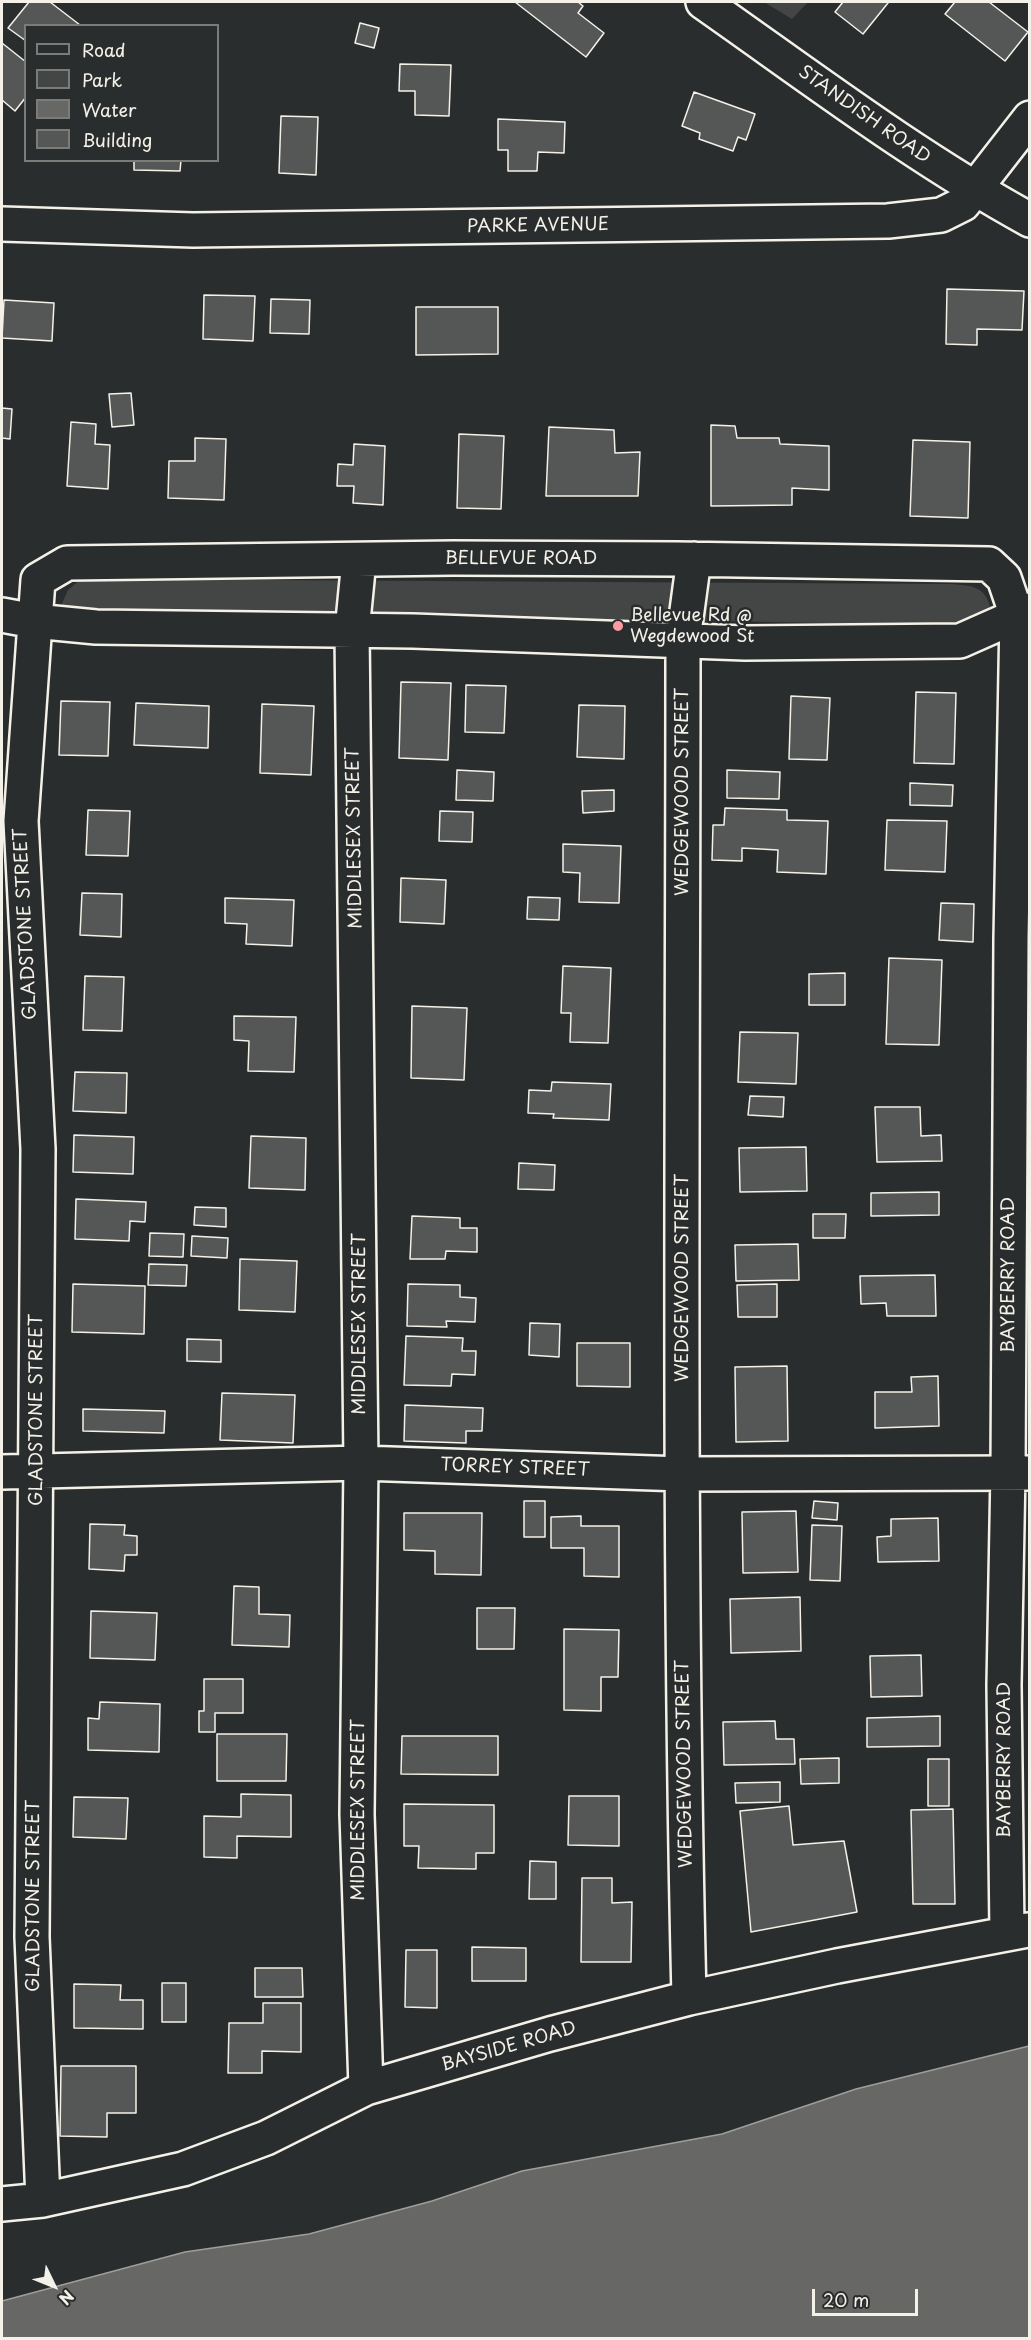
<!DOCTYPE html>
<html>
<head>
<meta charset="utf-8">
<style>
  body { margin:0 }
  #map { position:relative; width:1031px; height:2340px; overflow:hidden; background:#2a2d2e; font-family:"Playpen Sans",sans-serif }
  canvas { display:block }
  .frame { position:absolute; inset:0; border:3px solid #f4f1e8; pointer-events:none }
  .legend { position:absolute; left:24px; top:24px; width:195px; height:138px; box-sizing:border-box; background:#2a2d2e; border:2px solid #7b7b78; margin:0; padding:8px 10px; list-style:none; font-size:18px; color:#f4f1e8 }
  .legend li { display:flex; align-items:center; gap:12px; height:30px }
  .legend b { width:30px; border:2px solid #7b7b78 }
  .north { position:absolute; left:24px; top:2256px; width:60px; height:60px; -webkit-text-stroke:4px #2a2d2e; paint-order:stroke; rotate:133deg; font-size:16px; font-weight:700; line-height:24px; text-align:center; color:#f4f1e8 }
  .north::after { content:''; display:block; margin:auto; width:21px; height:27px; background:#f4f1e8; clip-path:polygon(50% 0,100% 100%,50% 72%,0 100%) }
  .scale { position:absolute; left:812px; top:2289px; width:106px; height:27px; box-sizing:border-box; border:3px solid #f4f1e8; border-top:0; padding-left:8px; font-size:18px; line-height:21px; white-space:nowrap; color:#f4f1e8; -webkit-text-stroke:4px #2a2d2e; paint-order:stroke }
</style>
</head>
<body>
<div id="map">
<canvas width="1031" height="2340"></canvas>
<div class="frame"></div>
<ul class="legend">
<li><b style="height:8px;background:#2a2d2e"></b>Road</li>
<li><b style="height:16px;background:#444645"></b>Park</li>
<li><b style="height:16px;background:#676866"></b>Water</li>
<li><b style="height:16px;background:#555756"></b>Building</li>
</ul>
<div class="north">N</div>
<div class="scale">20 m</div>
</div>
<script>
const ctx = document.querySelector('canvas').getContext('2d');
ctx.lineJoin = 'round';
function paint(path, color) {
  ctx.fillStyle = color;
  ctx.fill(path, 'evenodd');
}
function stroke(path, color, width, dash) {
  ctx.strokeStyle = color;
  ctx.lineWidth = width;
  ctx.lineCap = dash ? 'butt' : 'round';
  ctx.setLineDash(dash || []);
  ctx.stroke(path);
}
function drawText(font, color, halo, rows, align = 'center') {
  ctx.font = font + ' "Playpen Sans",sans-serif';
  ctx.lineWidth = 5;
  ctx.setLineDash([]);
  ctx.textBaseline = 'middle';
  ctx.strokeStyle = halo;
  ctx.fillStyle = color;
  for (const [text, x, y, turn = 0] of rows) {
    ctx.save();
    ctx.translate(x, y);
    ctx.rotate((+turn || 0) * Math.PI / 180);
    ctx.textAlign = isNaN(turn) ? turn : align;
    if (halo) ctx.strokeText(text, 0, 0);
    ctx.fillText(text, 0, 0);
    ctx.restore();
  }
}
paint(new Path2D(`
  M764 2H808L792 19Z
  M81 579 951 584C970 586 985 585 990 607L980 620 945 625 717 621 640 624 71 620 61 606 68 590Z`), '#444645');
const water = new Path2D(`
  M1029 2046V2338H2V2301L185 2252 309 2234 432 2201 522 2171 722 2134 856 2089Z`);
paint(water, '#676866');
stroke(water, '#9f9f9a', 1.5);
const building = new Path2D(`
  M29 2H50L80 25 26 26V41L8 28Z
  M515 2H578L583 6 578 13 604 33 586 57Z
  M843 2H887L888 3 863 34 835 12Z
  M955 2H989L1028 32 1005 61 945 14Z
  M360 23 379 28 374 48 355 43Z
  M2 43 26 62V97L15 111 2 100Z
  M400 64 451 65 449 116 415 115V91H399Z
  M694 92 755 114 746 140 738 137 733 151 699 139 700 133 682 126Z
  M281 116 318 117 316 175 279 173Z
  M498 119 565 122 564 153 538 152 537 171H508V150H498Z
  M134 160H181L180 171 134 170Z
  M947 289 1024 291 1022 330 977 329V345L946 344Z
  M204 295 255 296 253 341 203 339Z
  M271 299 310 300 309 334 270 333Z
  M4 300 54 303 52 341 2 338Z
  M416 307H498V354L416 355Z
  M131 393 134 425 112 427 109 394Z
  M2 408 12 409 10 439 2 438Z
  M71 422 96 424 95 444 110 445 108 489 67 486Z
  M711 425 735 426 737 438H779L780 444 829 446V490L792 488V505L711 506Z
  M549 427 614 430 615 453 640 452 638 496H546Z
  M459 434 504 436 501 509 457 508Z
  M195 438 226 439 224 500 168 498 169 461H195Z
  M913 440 970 442 968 518 910 516Z
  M354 444 385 446 383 505 353 503 354 486H337L338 464 353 465Z
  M401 682 451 683 448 760 399 758Z
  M466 685 506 686 504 733 465 732Z
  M916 692 956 693 954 764 914 763Z
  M791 696 830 698 827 760 789 759Z
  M61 701 110 702 108 756 59 755Z
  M136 703 209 706 208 748 134 745Z
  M262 704 314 706 311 775 260 773Z
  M579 705 625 706 624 759 577 757Z
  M457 770 494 772 493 801 456 800Z
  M727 770 780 772 779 799 727 798Z
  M910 783 953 785 952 806 910 805Z
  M614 790V811L583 813 582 791Z
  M725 808 787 810V820L828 821 826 874 777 872 778 850 742 848V861L712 860 713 825H724Z
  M88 810 130 811 128 856 86 855Z
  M440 811 473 812 472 842 439 841Z
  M887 820 947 821 945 872 885 870Z
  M563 844 621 846 619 903 579 902 580 873 563 872Z
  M401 878 446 880 444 924 400 922Z
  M82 893 122 894 121 937 80 935Z
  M528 897 560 898 559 920 527 919Z
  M225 898 294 900 292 946 246 944 247 924 225 923Z
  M941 903 974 904 973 942 939 940Z
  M889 958 942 960 939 1045 886 1044Z
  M563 966 611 968 608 1043 570 1042 571 1013H561Z
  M845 973V1005H809V974Z
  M85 976 124 977 122 1031 83 1030Z
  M412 1006 467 1008 464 1080 411 1078Z
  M234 1016 296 1017 294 1072 248 1071 249 1041 234 1040Z
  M740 1032 798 1033 796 1084 738 1082Z
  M75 1072 127 1073 126 1113 73 1111Z
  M552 1082 611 1084 609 1120 553 1118 554 1114 528 1113 529 1090 551 1091Z
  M750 1096 784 1097 783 1117 748 1115Z
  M875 1107H920L921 1136 941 1135 942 1161 877 1162Z
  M74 1135 134 1137 133 1174 73 1172Z
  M251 1136 306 1138 305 1190 249 1188Z
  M806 1147 807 1191 740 1192 739 1148Z
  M519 1163 555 1165 554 1190 518 1189Z
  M939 1192V1215L871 1216V1193Z
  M76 1199 146 1202 145 1222 130 1221 129 1241 75 1239Z
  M195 1207 226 1208V1227L194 1225Z
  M813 1214H846L845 1238H813Z
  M412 1216 460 1218V1228H477V1252L446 1251 445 1259H410Z
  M150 1233 184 1234 183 1257 149 1256Z
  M192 1236 228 1238 227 1258 191 1256Z
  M798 1244 799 1280 736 1281 735 1245Z
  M240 1259 297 1261 295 1312 239 1310Z
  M149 1264 187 1265 186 1286 148 1285Z
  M935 1275 936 1316H887L886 1303 861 1304 860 1276Z
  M73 1284 145 1286 144 1334 72 1332Z
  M408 1284 460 1285V1297L476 1298 475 1322 446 1321 447 1327 407 1326Z
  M777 1284V1317H738L737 1285Z
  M530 1323 560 1324 559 1357 529 1355Z
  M406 1336 463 1338 462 1351H476L475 1375 452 1374 451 1386 404 1385Z
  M187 1339 221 1340V1362L187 1361Z
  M577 1343H630V1387L577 1386Z
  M787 1366 788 1441 736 1442 735 1367Z
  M938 1376 939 1426 875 1428V1392H912L911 1377Z
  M222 1393 295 1395 293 1443 220 1440Z
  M405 1405 483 1408 482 1431H466V1443L404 1441Z
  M83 1409 165 1411 164 1433 83 1431Z
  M524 1501H545V1537H524Z
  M814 1501 838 1503 837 1520 812 1518Z
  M796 1511 798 1572 743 1573 742 1512Z
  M404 1513H482L481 1575 435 1574V1551L404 1550Z
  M581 1516V1526H619V1577L584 1576V1548H551V1517Z
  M938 1518 939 1561 878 1562 877 1537 891 1536V1519Z
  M90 1524 125 1525 124 1535 137 1536V1555H125L124 1571 89 1569Z
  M812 1525 842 1526 840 1581 810 1580Z
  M234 1586 259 1587V1614L290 1615 289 1647 232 1645Z
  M800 1597 801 1651 731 1653 730 1599Z
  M477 1608H515L514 1649H477Z
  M91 1611 157 1613 155 1660 90 1658Z
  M564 1629 619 1630 618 1677H601V1711L564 1710Z
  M921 1655 922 1696 871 1697 870 1656Z
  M204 1679H243V1713H215V1732H199V1711H204Z
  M100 1702 160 1704 159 1752 88 1750V1718L99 1719Z
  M940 1716V1746L867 1747V1718Z
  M775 1721 776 1739H794L795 1764 724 1765 723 1722Z
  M217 1734H287L286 1781H217Z
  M402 1736H498V1775L401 1774Z
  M839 1758V1783L801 1784 800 1759Z
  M928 1759H949V1806H928Z
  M780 1782V1802L736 1803 735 1783Z
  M241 1794 291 1795V1837L237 1836V1858L204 1857V1816L241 1817Z
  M569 1796H619V1846L568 1845Z
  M74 1797 128 1798 126 1839 73 1837Z
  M404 1804 494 1805V1853H476V1869L418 1868 419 1846H404Z
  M789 1806 793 1845 844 1841 857 1912 751 1932 740 1811Z
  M953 1809 955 1904H913L911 1810Z
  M530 1861 556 1862V1899H529Z
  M582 1878H612V1903L632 1902 631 1962H581Z
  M472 1947 526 1948V1981H472Z
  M406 1950H437V2008L405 2007Z
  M255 1968H302L303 1997H255Z
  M162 1983H186V2022H162Z
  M74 1984 121 1985 120 2000H143V2029L74 2028Z
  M263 2003H301V2052L262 2051V2073H228L229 2023H263Z
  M61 2066H136V2113H107V2137L60 2136Z`);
paint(building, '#555756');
stroke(building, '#f4f1e8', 1.5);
const minor = new Path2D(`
  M703 2C810 77 915 157 1030 220
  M2 224 193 230 888 221 941 215 963 204 1030 118
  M359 560 352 631 361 1463 357 1814 366 2088
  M2 615 34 621 96 627 413 631 745 643 960 641 1030 610
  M2 1472 361 1463 682 1474 1030 1473
  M689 1998C678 1545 683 1092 683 640L694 559
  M43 2200 32 1937 38 1149 21 821 38 580 67 563 453 558 677 559 989 564 1004 578 1017 616 1011 939 1008 1471 1004 1685 1007 1933
  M2 2204 43 2200 183 2169 266 2138 366 2088 550 2034 689 1998 837 1966 1028 1930`);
stroke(minor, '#f4f1e8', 38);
stroke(minor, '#2a2d2e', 33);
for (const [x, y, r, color] of [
  [618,626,6,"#ff9aa2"]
]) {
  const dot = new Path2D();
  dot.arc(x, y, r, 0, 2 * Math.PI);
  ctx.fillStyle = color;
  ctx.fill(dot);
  stroke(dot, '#2a2d2e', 2);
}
drawText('18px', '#f4f1e8', '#2a2d2e', [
  ["STANDISH ROAD",864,115,35],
  ["PARKE AVENUE",538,226,-1],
  ["BELLEVUE ROAD",521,559],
  ["WEDGEWOOD STREET",683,792,-90],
  ["MIDDLESEX STREET",355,838,-91],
  ["GLADSTONE STREET",26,924,-93],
  ["BAYBERRY ROAD",1009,1275,-90],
  ["WEDGEWOOD STREET",683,1278,-90],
  ["MIDDLESEX STREET",360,1324,-90],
  ["GLADSTONE STREET",37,1410,-90],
  ["TORREY STREET",515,1468,2],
  ["BAYBERRY ROAD",1005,1760,-90],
  ["WEDGEWOOD STREET",685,1764,-91],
  ["MIDDLESEX STREET",359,1810,-90],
  ["GLADSTONE STREET",34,1896,-90],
  ["BAYSIDE ROAD",509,2047,-16]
]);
drawText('18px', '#f4f1e8', '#2a2d2e', [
  ["Bellevue Rd @",630,616],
  ["Wegdewood St",630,637]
], 'left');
</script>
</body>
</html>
